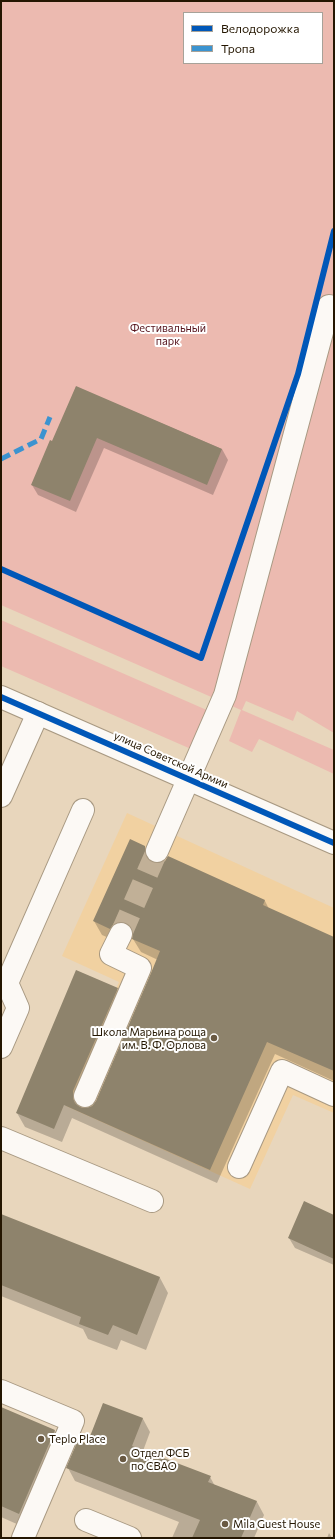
<!DOCTYPE html>
<html>
<head>
<meta charset="utf-8">
<style>
  body { margin:0 }
  #map { position:relative; width:335px; height:1539px; overflow:hidden; background:#e8d6bc; font-family:Commissioner,sans-serif }
  canvas { display:block }
  .frame { position:absolute; inset:0; border:2px solid #241601; pointer-events:none }
  .legend { position:absolute; left:183px; top:12px; width:140px; height:52px; box-sizing:border-box; background:#fff; border:1px solid #a7a299; margin:0; padding:5px 7px; list-style:none; font-size:12px; color:#241601 }
  .legend li { display:flex; align-items:center; gap:8px; height:20px }
  .legend b { width:20px; border:1px solid #a7a299 }
</style>
</head>
<body>
<div id="map">
<canvas width="335" height="1539"></canvas>
<div class="frame"></div>
<ul class="legend">
<li><b style="height:5px;background:#0057b8"></b>Велодорожка</li>
<li><b style="height:5px;background:#3b93d0"></b>Тропа</li>
</ul>
</div>
<script>
const ctx = document.querySelector('canvas').getContext('2d');
ctx.lineJoin = 'round';
function paint(path, color) {
  ctx.fillStyle = color;
  ctx.fill(path, 'evenodd');
}
function stroke(path, color, width, dash) {
  ctx.strokeStyle = color;
  ctx.lineWidth = width;
  ctx.lineCap = dash ? 'butt' : 'round';
  ctx.setLineDash(dash || []);
  ctx.stroke(path);
}
function drawText(font, color, halo, rows, align = 'center') {
  ctx.font = font + ' Commissioner,sans-serif';
  ctx.lineWidth = 4;
  ctx.setLineDash([]);
  ctx.textBaseline = 'middle';
  ctx.strokeStyle = halo;
  ctx.fillStyle = color;
  for (const [text, x, y, turn = 0] of rows) {
    ctx.save();
    ctx.translate(x, y);
    ctx.rotate((+turn || 0) * Math.PI / 180);
    ctx.textAlign = isNaN(turn) ? turn : align;
    if (halo) ctx.strokeText(text, 0, 0);
    ctx.fillText(text, 0, 0);
    ctx.restore();
  }
}
paint(new Path2D(`
  M127 813 334 908V1113L293 1095 250 1189 66 1106 119 982 62 956Z`), '#f1d1a1');
paint(new Path2D(`
  M1 1H334V733L297 711 293 721 246 701 242 710 334 750V774L259 739 252 752 229 741 241 710 1 605ZM184 13H322V63H184Z
  M1 620 209 711 191 749 1 666Z`), '#ecbab0');
paint(new Path2D(`
  M76 387 222 449 228 460 213 495 104 448 76 512 38 495 32 485 53 442Z
  M145 847 153 861 152 863 265 901 269 909 334 938V1081L275 1054 217 1183 72 1118 62 1142 25 1127 17 1113 117 989 125 1002 80 1108 86 1109 93 1107 97 1101 158 960 141 952 133 939 134 936 129 935 118 942 102 935 94 921Z
  M1 1215 160 1278 168 1293 146 1350 121 1340 117 1350 88 1339 83 1329 1 1296Z
  M334 1216V1265L295 1248 289 1238Z
  M103 1404 143 1419 150 1432 143 1451 210 1477 215 1486 257 1502 264 1515 254 1538H172L179 1522 75 1481 68 1468 88 1445Z
  M1 1408 55 1431 64 1446 28 1529 1 1517Z
  M329 1533 332 1538H327Z`), '#0003');
paint(new Path2D(`
  M76 386 222 449 207 485 97 438 70 501 31 485 50 440 52 441Z
  M130 839 145 846V853L147 859 152 862 159 863 165 861 168 856 265 900 263 905 334 937V1071L267 1042 210 1170 64 1105 54 1129 16 1113 76 970 118 988 73 1091V1098L75 1103 80 1107 86 1108 92 1106 96 1101 151 973 160 951 132 939 133 933 132 927 126 923 121 922 114 923 110 929 93 921Z
  M304 1201 334 1215V1259L288 1238Z
  M1 1214 160 1277 137 1335 113 1325 108 1335 79 1324 81 1317 1 1285Z
  M103 1403 143 1418 132 1446 211 1476 208 1482 257 1501 241 1538H192L200 1520 66 1468 78 1440 87 1444Z
  M1 1407 55 1430 19 1514 1 1506Z`), '#8e836c');
stroke(new Path2D(`
  M121 934 157 851`), '#c1b097', 22, [22, 11]);
const minor = new Path2D(`
  M1 796 38 713
  M157 851 225 695 329 306
  M1 1047 18 1008 7 983 83 810
  M85 1096 140 968 111 954 121 934
  M1 1138 152 1201
  M239 1167 282 1071 334 1095
  M1 1391 73 1421 23 1538
  M86 1520 130 1538`);
const major = new Path2D(`
  M1 697 334 843`);
stroke(minor, '#a89982', 24);
stroke(major, '#a89982', 24);
stroke(minor, '#fcf9f5', 22);
stroke(major, '#fcf9f5', 22);
stroke(new Path2D(`
  M1 459 41 439 50 417`), '#3b93d0', 5, [10, 5]);
stroke(new Path2D(`
  M1 569 201 658 298 374 334 231
  M1 697 334 843`), '#0057b8', 6);
for (const [x, y, r, color] of [
  [214,1038,4,"#695942"],
  [41,1439,4,"#695942"],
  [123,1459,4,"#695942"],
  [225,1524,4,"#695942"]
]) {
  const dot = new Path2D();
  dot.arc(x, y, r, 0, 2 * Math.PI);
  ctx.fillStyle = color;
  ctx.fill(dot);
  stroke(dot, '#fff', 1.5);
}
drawText('11px', '#55131c', '#fff', [
  ["Фестивальный",168,328],
  ["парк",168,341]
]);
drawText('11px', '#241601', '#fff', [
  ["улица Советской Армии",171,760,24]
]);
drawText('11px', '#241601', '#fff', [
  ["Школа Марьина роща",206,1032,"right"],
  ["им. В. Ф. Орлова",206,1045,"right"],
  ["Teplo Place",49,1439],
  ["Отдел ФСБ",131,1453],
  ["по СВАО",131,1466],
  ["Mila Guest House",233,1524]
], 'left');
</script>
</body>
</html>
